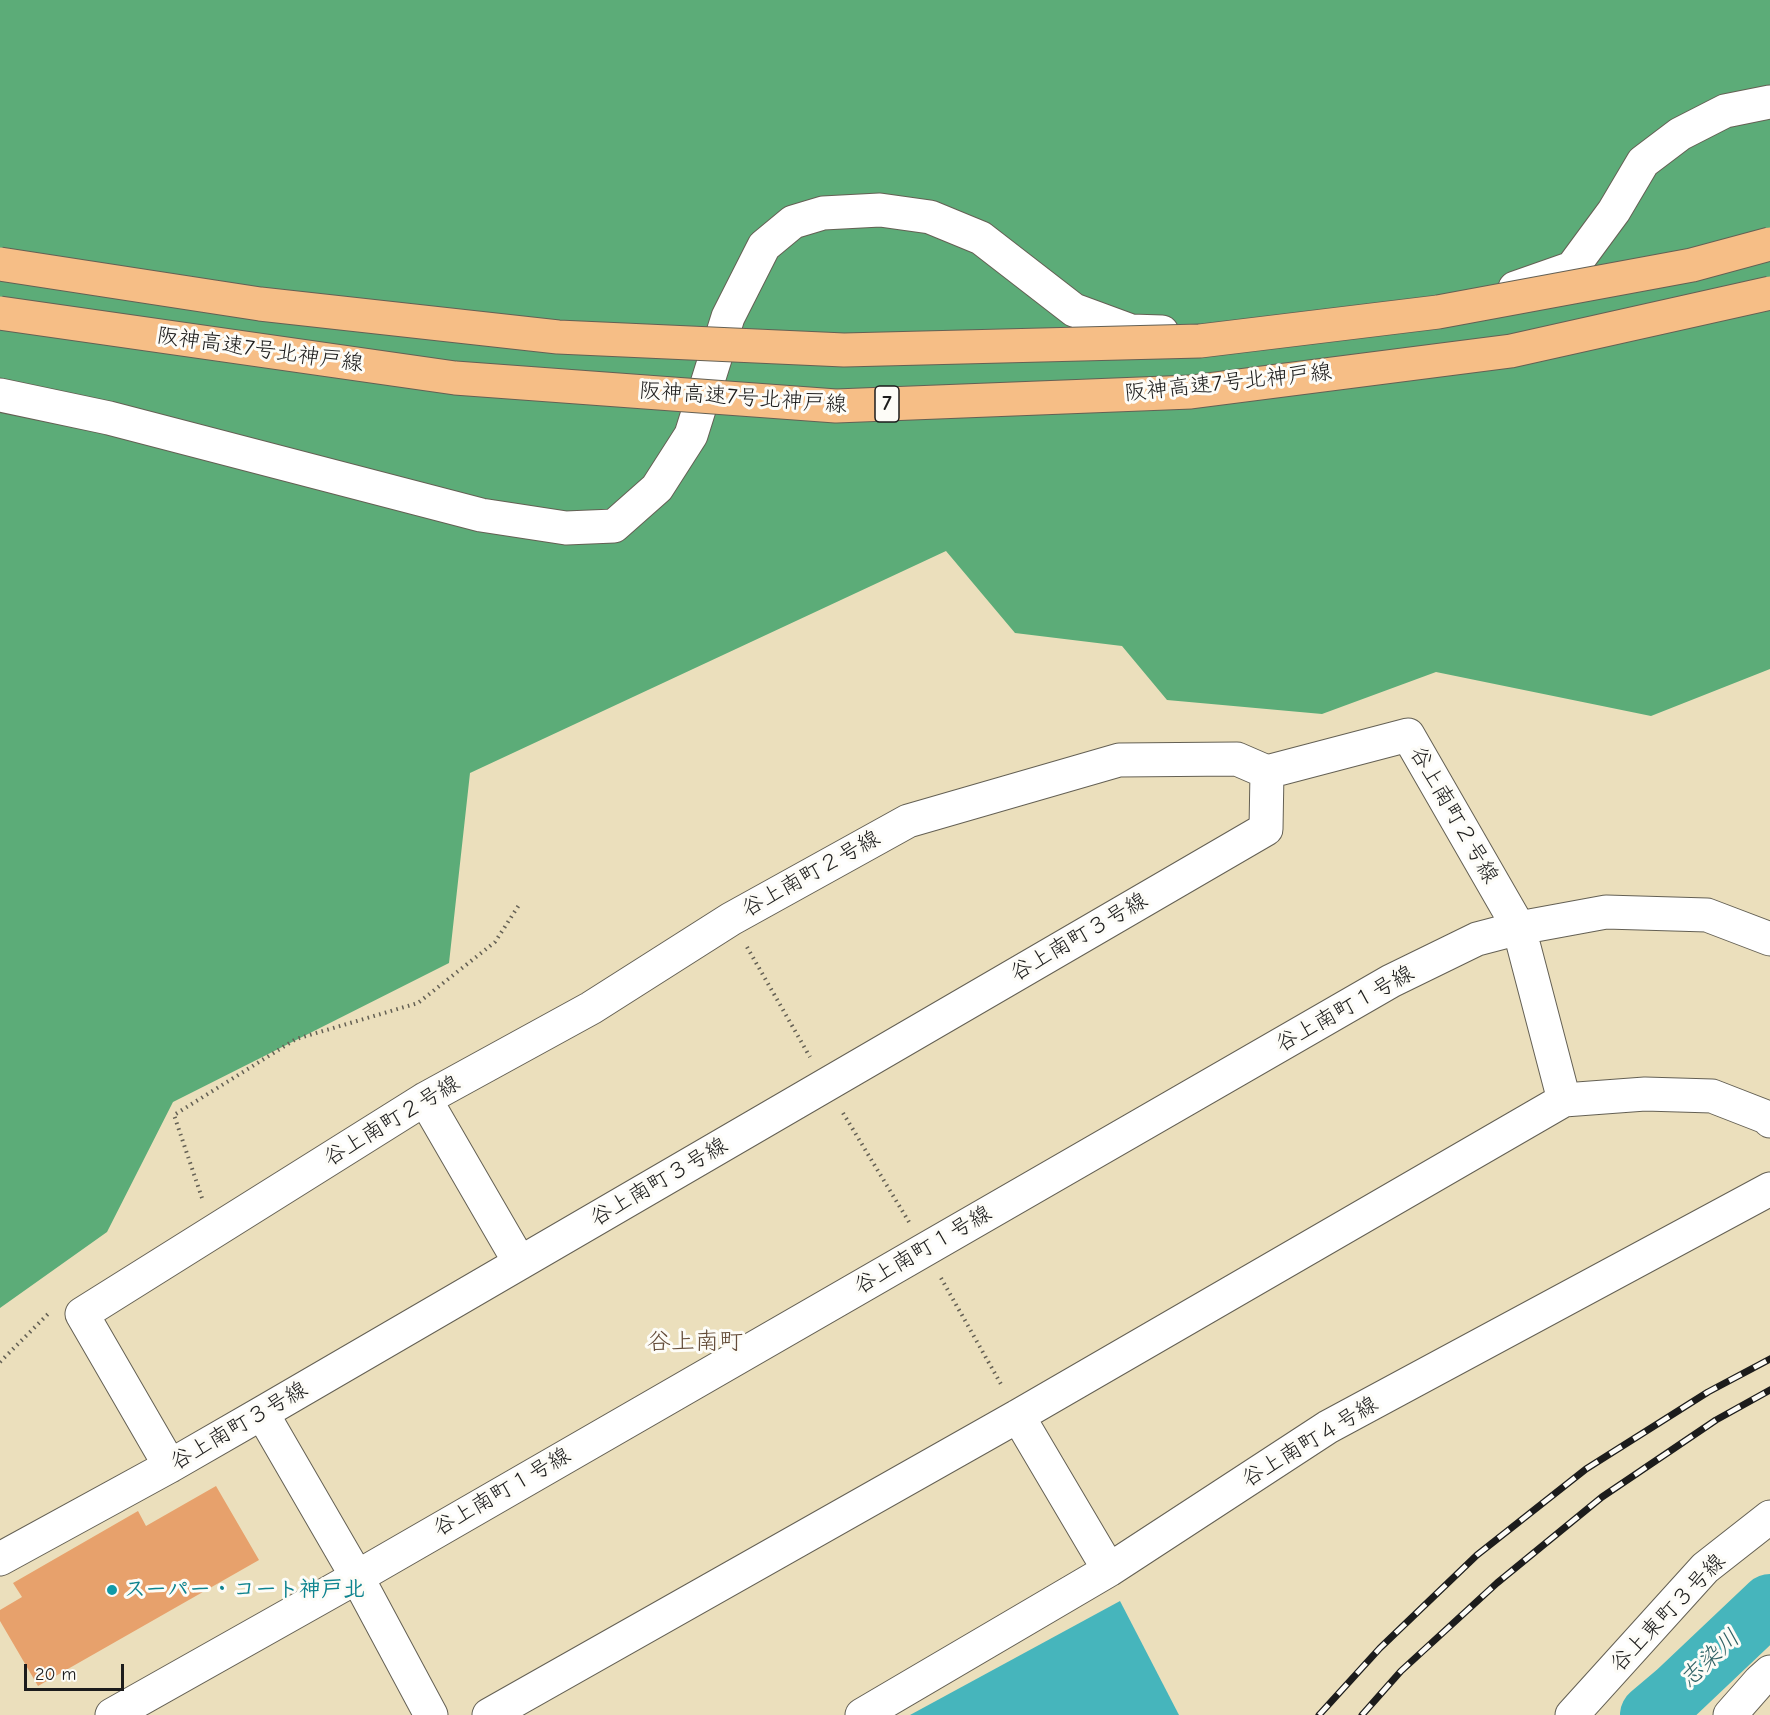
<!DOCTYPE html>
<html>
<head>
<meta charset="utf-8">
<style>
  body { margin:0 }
  #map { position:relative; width:1770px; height:1715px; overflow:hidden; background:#ebdfbc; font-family:"Comic Neue",sans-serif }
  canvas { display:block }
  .scale { position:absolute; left:24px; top:1664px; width:100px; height:27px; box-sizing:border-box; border:3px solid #1c1c1c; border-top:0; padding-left:8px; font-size:18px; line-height:21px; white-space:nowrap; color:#1c1c1c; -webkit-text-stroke:4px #fdfcf7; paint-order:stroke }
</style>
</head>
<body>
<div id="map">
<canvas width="1770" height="1715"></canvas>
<div class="scale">20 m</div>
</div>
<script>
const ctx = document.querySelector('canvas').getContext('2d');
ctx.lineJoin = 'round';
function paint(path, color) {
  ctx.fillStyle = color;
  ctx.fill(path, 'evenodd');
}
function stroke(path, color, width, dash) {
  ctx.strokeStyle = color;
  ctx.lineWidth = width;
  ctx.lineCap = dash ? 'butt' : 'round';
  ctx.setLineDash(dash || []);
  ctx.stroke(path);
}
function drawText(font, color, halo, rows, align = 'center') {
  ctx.font = font + ' "Comic Neue","Klee One",sans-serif';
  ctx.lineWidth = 6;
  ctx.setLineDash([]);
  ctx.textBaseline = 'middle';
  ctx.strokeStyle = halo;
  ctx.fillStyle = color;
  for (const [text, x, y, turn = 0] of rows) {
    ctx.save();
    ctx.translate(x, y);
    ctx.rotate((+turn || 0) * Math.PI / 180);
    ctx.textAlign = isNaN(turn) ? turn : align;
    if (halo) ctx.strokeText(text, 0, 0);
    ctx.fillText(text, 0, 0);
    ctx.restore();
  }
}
paint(new Path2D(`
  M0 0H1770V669L1651 716 1436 672 1322 714 1167 700 1122 646 1015 633 946 551 470 773 449 963 173 1102 107 1232 0 1308Z`), '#5cac78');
paint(new Path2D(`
  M1120 1601 1179 1715H910Z`), '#46b5bc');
stroke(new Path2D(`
  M1650 1715 1676 1693 1770 1604`), '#46b5bc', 60);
paint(new Path2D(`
  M216 1486 259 1560 38 1686 0 1621V1610L22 1597 13 1583 138 1511 146 1526Z`), '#e7a16c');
const minor = new Path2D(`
  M1515 288 1572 268 1614 211 1643 162 1680 134 1725 111 1770 102
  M0 395 109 418 481 515 566 528 614 526 657 488 691 435 728 317 764 246 793 222 823 213 880 210 930 217 981 238 1074 310 1131 331 1162 332
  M425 1099 520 1263
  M262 1413 357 1577 431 1715
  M1018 1416 1109 1570
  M170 1466 82 1314 425 1099 591 1008 731 919 908 821 1119 760 1237 759 1267 772 1408 735 1519 928 1564 1100
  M0 1559 170 1466 262 1413 1266 829 1267 772
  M112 1715 357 1577 1391 981 1477 939 1519 928 1606 912 1707 915 1770 939
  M489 1715 1018 1416 1564 1100 1645 1094 1712 1096 1766 1117 1770 1121
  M862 1715 1109 1570 1328 1427 1770 1189
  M1572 1715 1705 1568 1770 1517
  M1730 1715 1760 1681 1770 1672`);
stroke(minor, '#646054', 35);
stroke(new Path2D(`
  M747 947 810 1057
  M843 1113 909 1222
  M202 1198 174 1115 296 1039 418 1003 495 942 519 905
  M941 1278 1002 1386
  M0 1362 48 1314`), '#646054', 4, [1.5, 4.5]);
stroke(minor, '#fff', 33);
const rail = new Path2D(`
  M1319 1715 1380 1648 1477 1555 1586 1469 1708 1392 1770 1359
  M1362 1715 1401 1671 1497 1583 1602 1497 1716 1420 1770 1390`);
stroke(rail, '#1c1c1c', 7);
stroke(rail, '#fdfcf7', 4.5, [14]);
const highwayBridge = new Path2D(`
  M0 264 260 304 558 337 844 350 1200 341 1438 312 1692 265 1770 244
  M0 313 455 378 836 406 1191 392 1511 351 1770 293`);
stroke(highwayBridge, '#646054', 35, []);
stroke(highwayBridge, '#f6be86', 33);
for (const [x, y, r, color] of [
  [112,1590,6,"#0f9aa8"]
]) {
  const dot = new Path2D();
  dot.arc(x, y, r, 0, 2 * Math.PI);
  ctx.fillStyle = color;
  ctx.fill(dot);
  stroke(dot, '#fdfcf7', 2);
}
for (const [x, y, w] of [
  [887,404,24]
]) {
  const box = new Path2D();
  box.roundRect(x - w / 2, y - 18, w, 36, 4.5);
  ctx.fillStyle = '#fdfcf7';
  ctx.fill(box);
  stroke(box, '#1c1c1c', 1.5);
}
drawText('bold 21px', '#1c1c1c', null, [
  ["7",887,404]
]);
drawText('22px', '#1c1c1c', '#fdfcf7', [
  ["阪神高速7号北神戸線",260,350,8],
  ["阪神高速7号北神戸線",1228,383,-6],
  ["阪神高速7号北神戸線",743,398,4],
  ["谷上南町２号線",1454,815,60],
  ["谷上南町２号線",811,874,-29],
  ["谷上南町３号線",1079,937,-30],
  ["谷上南町１号線",1345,1009,-29],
  ["谷上南町２号線",392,1121,-31],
  ["谷上南町３号線",659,1182,-30],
  ["谷上南町１号線",923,1250,-30],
  ["谷上南町３号線",239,1426,-30],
  ["谷上南町４号線",1310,1442,-31],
  ["谷上南町１号線",502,1492,-30],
  ["谷上東町３号線",1668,1613,-46]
]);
drawText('bold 22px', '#0d838f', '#fdfcf7', [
  ["スーパー・コート神戸北",124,1590]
], 'left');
drawText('24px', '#634b38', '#fdfcf7', [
  ["谷上南町",695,1342]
]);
drawText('italic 24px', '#2f6164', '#fdfcf7', [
  ["志染川",1710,1659,-43]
]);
</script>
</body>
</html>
